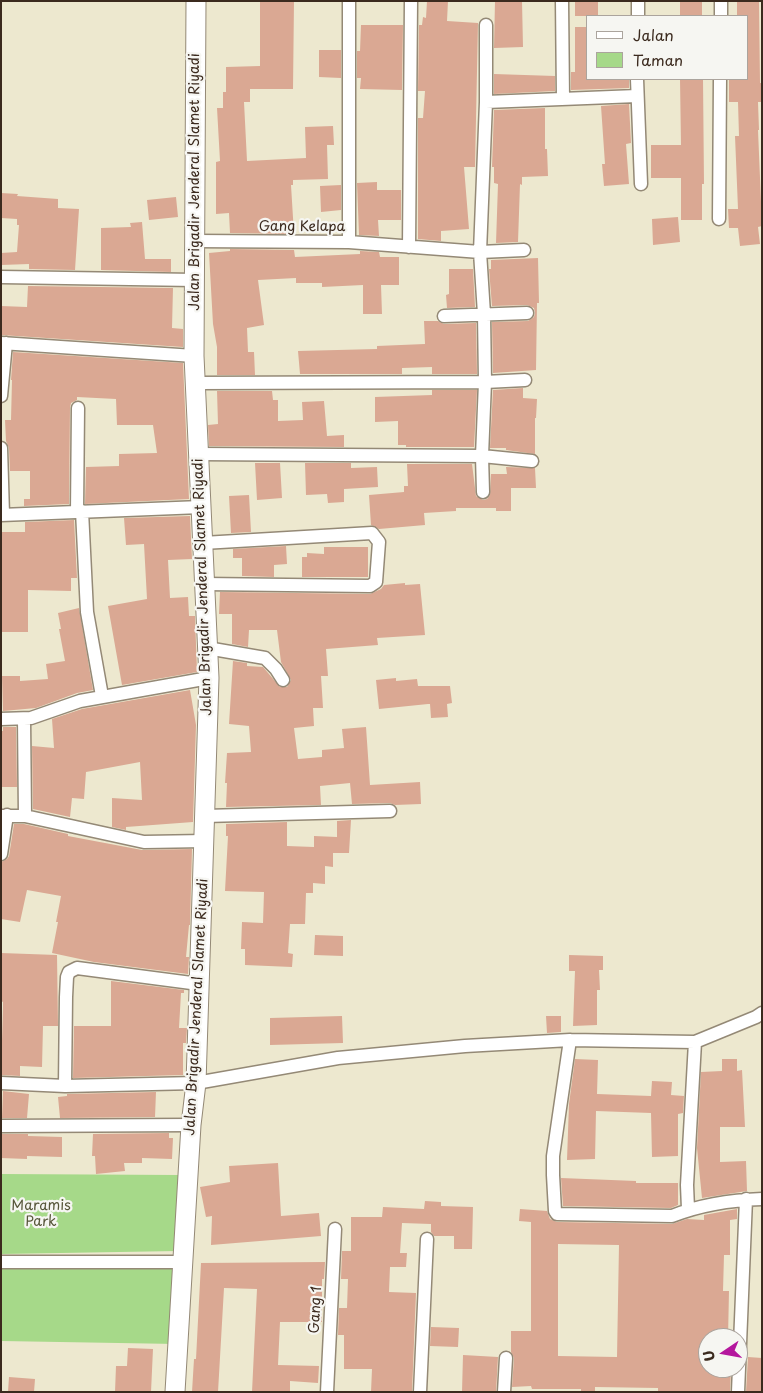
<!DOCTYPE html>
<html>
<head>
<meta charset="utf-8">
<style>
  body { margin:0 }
  #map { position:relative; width:763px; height:1393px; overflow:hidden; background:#ede8cf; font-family:"Playpen Sans",sans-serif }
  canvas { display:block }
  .frame { position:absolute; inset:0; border:2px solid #3b2a1e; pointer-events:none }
  .legend { position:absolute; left:586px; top:15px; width:162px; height:65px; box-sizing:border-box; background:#f6f6f2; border:1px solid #aba49d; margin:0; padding:6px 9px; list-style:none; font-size:15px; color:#3b2a1e }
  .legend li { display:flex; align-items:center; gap:10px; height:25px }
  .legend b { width:25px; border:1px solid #aba49d }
  .north { position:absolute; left:698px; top:1328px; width:50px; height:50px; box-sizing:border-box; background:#f6f6f2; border:1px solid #aba49d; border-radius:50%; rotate:258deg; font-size:14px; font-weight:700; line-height:20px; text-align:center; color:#3b2a1e }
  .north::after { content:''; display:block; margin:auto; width:18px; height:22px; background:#b5179e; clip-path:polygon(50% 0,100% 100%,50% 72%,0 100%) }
</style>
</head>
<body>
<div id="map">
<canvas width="763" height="1393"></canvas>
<div class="frame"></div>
<ul class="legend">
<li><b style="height:6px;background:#fff"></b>Jalan</li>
<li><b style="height:14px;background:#a6d989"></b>Taman</li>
</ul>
<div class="north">U</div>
</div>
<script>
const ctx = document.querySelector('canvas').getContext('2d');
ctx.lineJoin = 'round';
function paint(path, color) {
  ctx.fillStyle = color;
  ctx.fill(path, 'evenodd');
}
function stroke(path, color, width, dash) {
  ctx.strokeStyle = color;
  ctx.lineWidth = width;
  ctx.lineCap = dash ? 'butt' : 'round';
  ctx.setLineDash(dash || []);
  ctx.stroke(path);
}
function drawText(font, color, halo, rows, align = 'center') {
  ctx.font = font + ' "Playpen Sans",sans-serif';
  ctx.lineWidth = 4.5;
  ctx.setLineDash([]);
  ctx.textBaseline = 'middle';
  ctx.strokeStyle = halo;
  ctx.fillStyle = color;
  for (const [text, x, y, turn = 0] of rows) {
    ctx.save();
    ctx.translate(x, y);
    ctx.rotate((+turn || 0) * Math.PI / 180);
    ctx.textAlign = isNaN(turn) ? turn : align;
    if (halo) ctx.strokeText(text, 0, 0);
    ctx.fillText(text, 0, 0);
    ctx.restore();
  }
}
paint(new Path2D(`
  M1 1174 179 1175 178 1251 1 1254Z
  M1 1268H181L177 1344 1 1341Z`), '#a6d989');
paint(new Path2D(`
  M260 1H294L293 89H250V102H244L247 161 306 158 305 127 333 126 334 145H327L328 179 293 180V185H291L294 234 230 233 229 213 216 214V162L220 161 217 108H223V92H226V67L260 66Z
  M427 1H448L447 21 478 23 475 167H464L469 229 441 231V241L418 239V118H423L425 91H418L419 25H422L423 17 426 18Z
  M495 1H522L523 47 494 48Z
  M575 1H598V16H575Z
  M680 1H702V16H680Z
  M737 1H759L760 83H762V102H758L759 130H758L762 226 758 227 760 244 740 246 738 228H729L728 209H738L735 136H739L738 102H729V79H747V16H737Z
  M361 25H403L402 90 360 89 361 78H357V51H360Z
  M575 27H587V79H629V88L571 90V72H575Z
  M319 50H341V78L319 77Z
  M494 74 555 76V91L494 94Z
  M680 79H703L704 184H702V220H681V178H651V145H681Z
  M629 104 631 143 626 144 629 184 604 186 602 164H605L601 106Z
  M545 108V149H547L548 176 522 177V185L520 184 518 242 496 243 498 184 494 183V167H492L494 110Z
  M377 182V190H401V220H378L379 236 359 235 357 183Z
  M341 185V210L321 212 320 186Z
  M1 193 18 194 17 196 58 199V208L79 209 75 270 29 269V264L1 265V253L17 252 19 225H17V219L1 218Z
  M176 197 178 217 149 220 147 200Z
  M678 217 680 242 653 245 652 219Z
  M142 222 145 259H171V272L101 270V228L131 227 130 223Z
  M230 249 294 250 295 257 360 254V251L379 252 380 257H399V285H381L382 314H363V285L322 287V283H296V278L258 280 264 325 247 328 248 352H254L255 375H217V347L213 324 209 253 230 251Z
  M538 258 539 303H537L536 370 493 373 492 322 528 321 534 317 535 313 534 308 527 305 492 306 489 269H491V260Z
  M449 269H473L475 307 447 308 446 295 449 294Z
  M28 286 173 288 172 328 183 329V347L1 335V306L27 307Z
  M424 321H438L444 324 476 323 477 374H432V367L402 368V374H300L298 351 377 349V346L425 344Z
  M13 352 183 363 189 499 85 504 86 467 119 466V454L157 453 153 425H117L116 399 77 397V400L71 403 70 408 69 504 24 506V499H30V471H10L9 448 6 441 5 420H11L12 380H11Z
  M523 388V398L537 399 536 418H535V454L506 450V448H490L493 390Z
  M432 390H477L474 447H406V445H398V421L375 422V397L432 395Z
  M217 391H272L273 400H278V421L303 420 302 402 324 401 327 436 344 435V447L209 446 208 425 218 424Z
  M255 463H280L282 498 257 500Z
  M305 463H351V468L377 467 378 487 344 489V502L328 503 327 494 306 495Z
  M407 464H472L476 496 483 500 487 499 490 495 491 474H507L506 467 535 468 536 488H511V511H496V508H456V511L424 513 425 525 379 529 371 525 369 495 404 492V486H408Z
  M249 495 251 532 231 533 229 496Z
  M190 516 192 559 168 560 170 598 188 597 189 616H195L197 672 122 685 108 606 147 599 144 544 126 545 124 518Z
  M74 520 77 578H71V591L28 590V632H1V532H25V522Z
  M286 546 287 564 274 565V577L242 576V558H233V549Z
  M324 547H368V577H302V557H307V553L324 554Z
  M405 583V585L420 584 425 635 377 638 378 645 326 649 328 676H321L323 708H313L314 726 294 728 298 759 322 757V750L344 748 342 729 366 727 370 785 420 782 421 804 395 805 390 803 352 804 350 783 320 786 321 805 226 807 227 783H225L227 753 251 752 249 726 229 724 233 661 247 663V666L263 667 280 687H287L291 680 281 662 277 630H249L248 647 232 644V614H219L220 592 370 594 381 589 384 585Z
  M79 608 93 690 77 693 36 708 3 711 2 676H20V681L48 679 46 664 65 661 59 629H61L58 613Z
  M396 678V681L417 679 418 686H450L452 703 447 704 448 717 431 718 430 704H428L379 709 376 680Z
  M190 690 196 725 193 822 126 827V830L112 827V798L142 800 140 762 86 772 84 799 72 798 70 817 33 809 32 746 54 748 52 719 82 709Z
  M3 727H16L17 787H1V731H3Z
  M351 820 349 853H333V867L325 866V884L313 883V893H306L305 924H290L288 953 293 954 292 967 245 965V949H241L242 922 263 923 264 892 225 891 228 836H226V824L287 822V846L314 847V836L337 837V821Z
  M14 824H24L68 834V836L142 850 192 849 190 925H189L186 957H189L188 974 94 962 52 953 58 922H56L61 896 27 890 20 922 1 919V862L7 859 9 856Z
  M315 935 343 936V956L314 955Z
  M1 953 57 955 58 1026H43L42 1067 20 1066V1076L1 1075 3 1006V1002L1 1001Z
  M569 955 603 956V970H599L600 990H597V1025L573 1026 575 971H569Z
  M111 981 184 990V993H181L179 1028H187L186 1043H183V1075L73 1078 74 1026H111Z
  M342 1016 343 1043 270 1045V1018Z
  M546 1016H561V1032L547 1033Z
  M575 1059 598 1060 597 1094 651 1096 652 1081 672 1082 671 1095 684 1096 683 1113 678 1114V1156L652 1157 651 1113 596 1111 595 1159 567 1160 569 1104Z
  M722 1059H737V1071L742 1070 745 1127H720V1162L746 1161 747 1191 702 1198 697 1148 701 1072 722 1071Z
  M3 1091 29 1094 27 1118H2Z
  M156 1092 155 1117 60 1118 58 1097 67 1096V1094Z
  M169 1133V1138H173L172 1159 142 1158V1163H124L125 1171 96 1174 95 1156H92L93 1134Z
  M1 1134H28V1136L62 1137V1157L27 1156V1159L1 1158Z
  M278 1163 281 1216 319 1213 321 1236 211 1245 212 1216 206 1217 200 1187 230 1182 229 1166Z
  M561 1178 636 1181V1183H678V1205L671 1208 563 1206Z
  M425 1201 441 1202V1206L473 1207 472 1249H454V1236H434L431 1232V1224L402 1223 400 1253H407L406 1267H390L389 1292 416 1293 412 1392H371L372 1369H344V1335H338L339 1308H347L348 1279H341L342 1251H351V1217H382L383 1207 424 1209Z
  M520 1209 547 1211 550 1219 557 1222 672 1224 687 1219 704 1220V1215L737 1209V1219L730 1220V1255H724L723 1291H729L728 1338H708V1368H731L730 1392H658V1388L595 1387V1392H581V1389H532L531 1386 512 1387 514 1358 511 1352V1331H531V1222L519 1221ZM558 1244 619 1245 617 1357 558 1356Z
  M325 1262 324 1279H322V1322H280L278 1365 319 1366 318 1383 290 1381V1392H252L257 1289 224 1288 218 1392H192L194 1359H196L201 1263Z
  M431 1327 459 1328 458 1347 430 1346Z
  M128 1348 153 1349 151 1392H115L116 1366H127Z
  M463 1355 498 1357 496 1392H462Z
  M748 1357 762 1358V1392H746Z
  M9 1377 35 1379 34 1392H8Z`), '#daa893');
const minor = new Path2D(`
  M562 1 563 99
  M638 16V1
  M721 16V1
  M637 79 641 184
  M486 102 637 96
  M719 219 720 79
  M194 241 349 242 480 252 524 250
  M349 242V1
  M409 247 411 1
  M1 277 195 280
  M444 316 527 313
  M1 343 194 356
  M197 383 485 382 525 380
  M1 396 6 343
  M1 448 3 515
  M199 454 482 456 485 382 484 314 480 252 486 102V25
  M483 492 482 456 532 461
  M82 511 87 612 102 696
  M77 512 78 408
  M1 515 201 507
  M203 543 372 533 379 542 376 582 370 586 204 584
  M207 648 265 658 276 669 283 680
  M1 719 31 718 80 701 209 678
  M24 719 25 816
  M1 816H25L144 842 205 841
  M205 816 390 811
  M1 854 7 815
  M570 1040 553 1156V1175L555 1211 557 1214 672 1216C700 1205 732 1200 762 1199
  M1 1083 65 1086 196 1083 338 1058 465 1046 570 1040 695 1042 756 1017 762 1013
  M65 1086 66 997 67 977 69 972 77 968 199 984
  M1 1126 191 1125
  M688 1209 687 1185 695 1042
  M1 1262H183
  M327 1392 335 1229
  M420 1392 427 1239
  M504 1392 506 1358
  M738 1392 746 1199`);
const secondary = new Path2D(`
  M175 1392 191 1125 196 1083 209 678 194 356 196 1`);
stroke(minor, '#948976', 15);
stroke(secondary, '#948976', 21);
stroke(minor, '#fff', 12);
stroke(secondary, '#fff', 19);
drawText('14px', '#3b2a1e', '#f6f6f2', [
  ["Jalan Brigadir Jenderal Slamet Riyadi",195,182,-90],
  ["Gang Kelapa",302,227],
  ["Jalan Brigadir Jenderal Slamet Riyadi",203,587,-92],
  ["Jalan Brigadir Jenderal Slamet Riyadi",197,1007,-87],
  ["Gang 1",316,1310,-87]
]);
drawText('14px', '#565639', '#f6f6f2', [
  ["Maramis",41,1206],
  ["Park",41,1222]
]);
</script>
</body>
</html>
